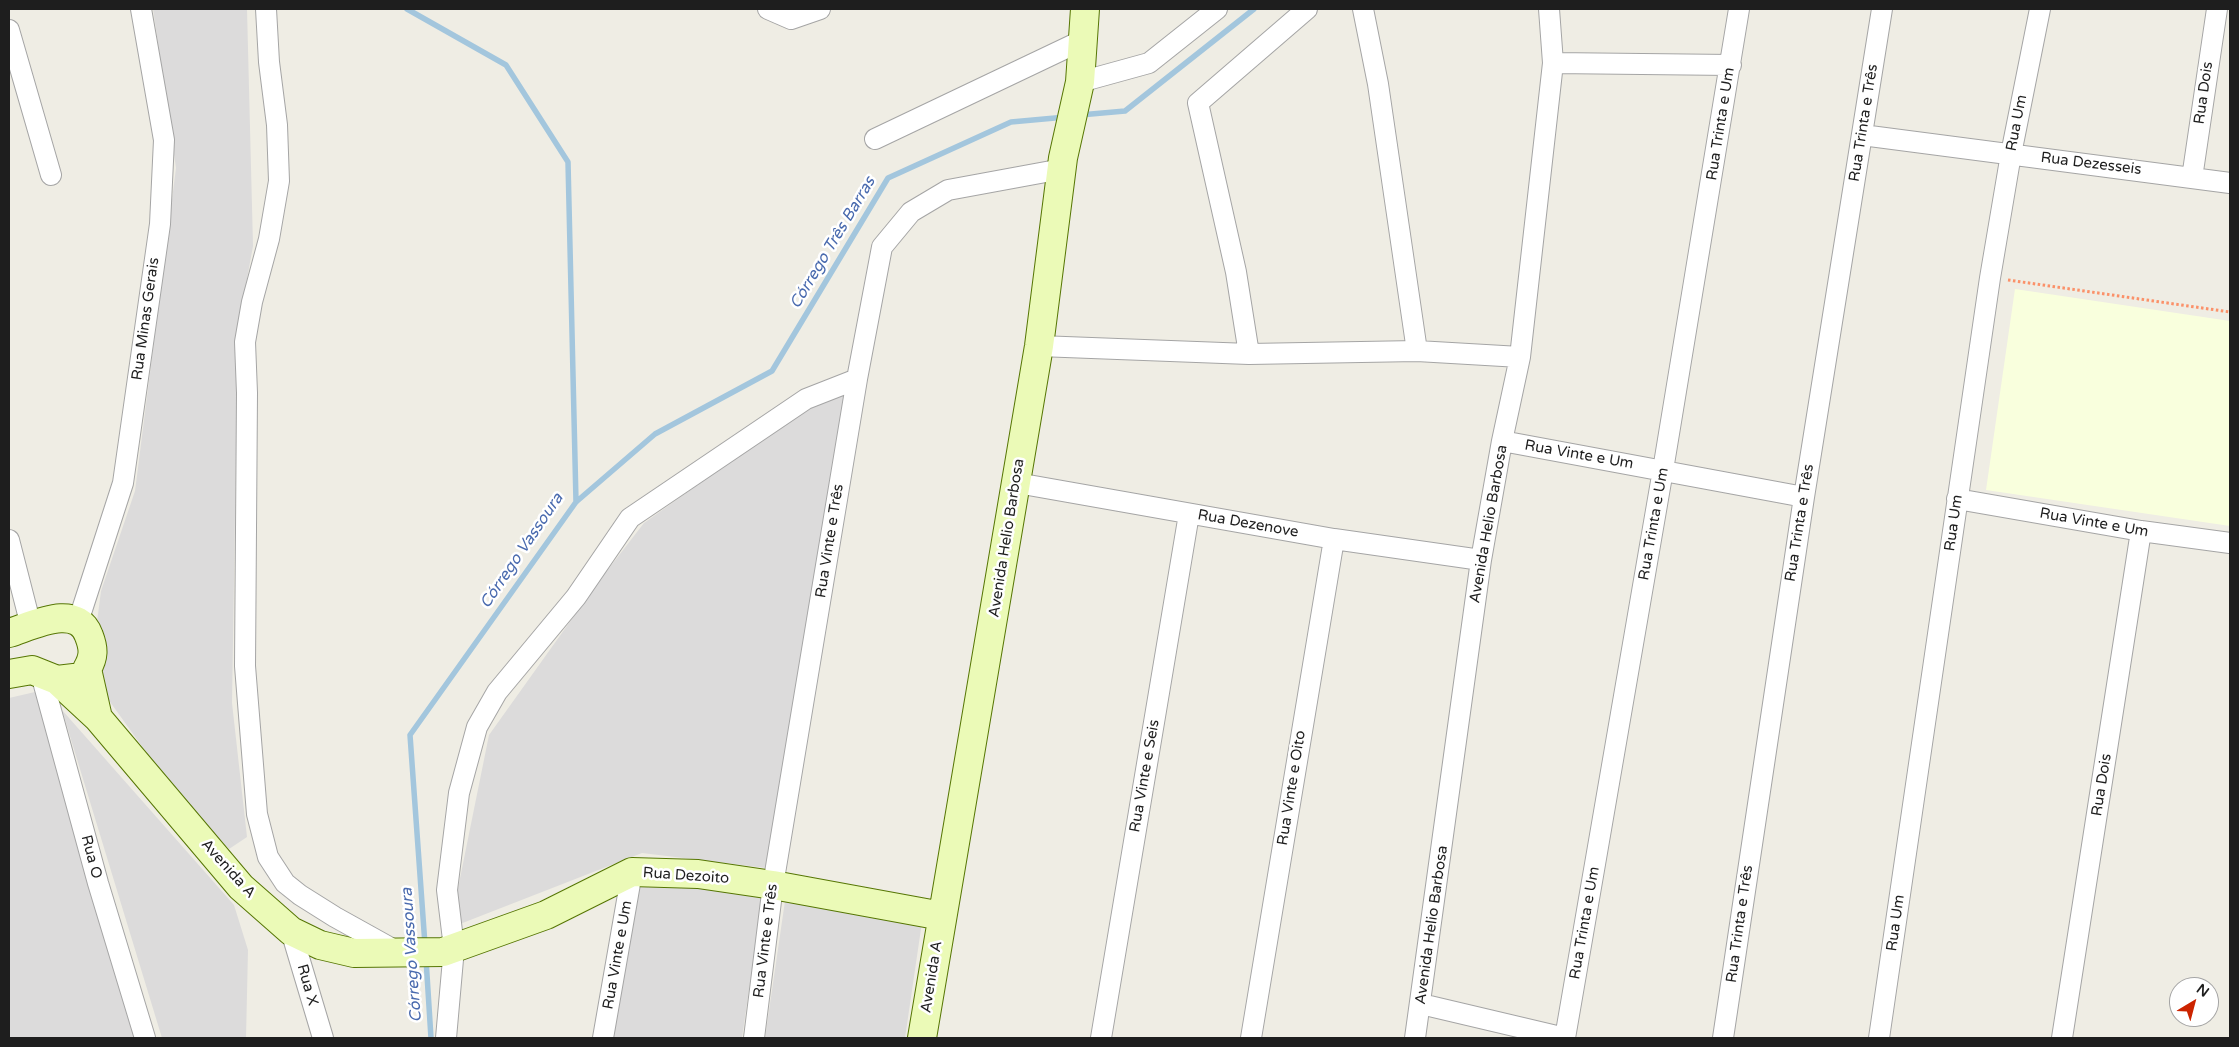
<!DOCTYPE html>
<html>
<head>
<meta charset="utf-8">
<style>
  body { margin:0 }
  #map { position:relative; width:2239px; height:1047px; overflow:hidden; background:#efede4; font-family:"Varela Round",sans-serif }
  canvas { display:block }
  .frame { position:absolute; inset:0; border:10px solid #1e1e1e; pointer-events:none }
  .north { position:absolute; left:2169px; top:977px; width:50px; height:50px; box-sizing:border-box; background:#fff; border:1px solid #a5a5a5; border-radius:50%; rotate:37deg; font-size:14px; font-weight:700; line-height:20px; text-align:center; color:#1e1e1e }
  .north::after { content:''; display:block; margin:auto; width:18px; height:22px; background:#cc2400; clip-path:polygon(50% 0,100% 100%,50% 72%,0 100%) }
</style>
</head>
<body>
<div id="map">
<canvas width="2239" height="1047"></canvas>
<div class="frame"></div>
<div class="north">N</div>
</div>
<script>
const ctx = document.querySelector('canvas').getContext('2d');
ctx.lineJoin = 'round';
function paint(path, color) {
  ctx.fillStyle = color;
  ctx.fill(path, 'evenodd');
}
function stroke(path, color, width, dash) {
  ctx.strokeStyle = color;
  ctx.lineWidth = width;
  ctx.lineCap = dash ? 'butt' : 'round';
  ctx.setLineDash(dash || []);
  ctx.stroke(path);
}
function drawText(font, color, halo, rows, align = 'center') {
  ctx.font = font + ' "Varela Round",sans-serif';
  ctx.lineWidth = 5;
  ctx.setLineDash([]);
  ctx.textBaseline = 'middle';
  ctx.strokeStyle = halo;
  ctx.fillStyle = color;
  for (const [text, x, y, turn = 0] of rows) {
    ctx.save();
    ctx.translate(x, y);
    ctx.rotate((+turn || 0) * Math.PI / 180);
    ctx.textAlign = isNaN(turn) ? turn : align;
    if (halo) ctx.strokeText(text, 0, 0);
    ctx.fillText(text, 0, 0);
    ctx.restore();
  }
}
paint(new Path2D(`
  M153 9H247L253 246 238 328 232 703 247 837 229 849 174 791 108 699 94 645 101 591 135 491 176 168Z
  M845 394 766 868 642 853 460 924 455 903 489 735 599 581 644 523 810 405Z
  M35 692 136 1038H9V698Z
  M62 710 234 905 248 950 246 1038H162Z
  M634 873 763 893 742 1038H610Z
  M785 901 922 922 905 1038H765Z`), '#dcdbdb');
paint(new Path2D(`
  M2015 289 2230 321V526L1986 490Z`), '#f9ffdd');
stroke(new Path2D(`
  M407 9 506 65 568 162 576 502
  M1080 115 1125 111 1254 9
  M425 945 410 735 576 502 655 434 772 371 888 178 1011 122 1066 117
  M426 959 431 1038`), '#a3c6dd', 5.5);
const street = new Path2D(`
  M266 9 269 62 277 125 279 181 269 239 252 302 245 342 247 393 245 666 257 814 268 857 285 883 300 895 335 917 398 952
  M768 9 791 19 820 9
  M1363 9 1378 84 1417 351
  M9 30 51 175
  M1553 63 1731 65
  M1080 82 1149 63 1217 9
  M1862 135 2230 183
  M875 139 1083 40
  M2192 178 2217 9
  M1039 346 1249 354 1417 351 1520 357
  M1249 354 1236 272 1198 103 1307 9
  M1502 441 1804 497
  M1017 483 1334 539 1481 560
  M1957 499 2141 531 2230 543
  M9 540 31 626
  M78 622 123 483 160 224 164 140 141 9
  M41 674 98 883 145 1038
  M291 931 323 1038
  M1421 1004 1565 1038
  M446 1038 454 948 447 890 459 793 477 727 497 692 576 597 630 518 806 399 857 379
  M603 1038 632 872
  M754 1038 773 885 857 379 882 247 911 212 948 190 1062 169
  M1101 1038 1189 514
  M1251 1038 1334 539
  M1415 1038 1481 560 1502 441 1520 357 1553 63 1549 9
  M1565 1038 1663 470 1739 9
  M1723 1038 1804 497 1882 9
  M1879 1038 1990 278 2011 154 2040 9
  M2062 1038 2141 531`);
const secondary = new Path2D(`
  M9 633C32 626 77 602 89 636 94 649 94 657 87 669L98 718
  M9 674 32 670 57 680 74 678
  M57 680 98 718 241 887 291 931 320 945 354 953 443 952 546 915 632 872 698 874 773 885 942 916
  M922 1038 1039 346 1063 158 1080 82 1085 9`);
stroke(street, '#a5a5a5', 22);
stroke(secondary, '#567604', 30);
stroke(new Path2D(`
  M2008 280 2230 312`), '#fb9169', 3, [2.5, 2.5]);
stroke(street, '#fff', 20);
stroke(secondary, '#ebfab7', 28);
drawText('15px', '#1e1e1e', '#fff', [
  ["Rua Dois",2204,93,-82],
  ["Rua Trinta e Três",1864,123,-81],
  ["Rua Um",2017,123,-79],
  ["Rua Trinta e Um",1721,124,-81],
  ["Rua Dezesseis",2091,164,7],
  ["Rua Minas Gerais",146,319,-82],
  ["Rua Vinte e Um",1579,455,10],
  ["Rua Trinta e Três",1800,523,-81],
  ["Rua Um",1954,523,-82],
  ["Rua Vinte e Um",2094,523,10],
  ["Rua Dezenove",1248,524,10],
  ["Avenida Helio Barbosa",1489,524,-80],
  ["Rua Trinta e Um",1654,524,-80],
  ["Avenida Helio Barbosa",1007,538,-81],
  ["Rua Vinte e Três",830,541,-81],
  ["Rua Vinte e Seis",1145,776,-80],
  ["Rua Dois",2102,785,-81],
  ["Rua Vinte e Oito",1292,788,-81],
  ["Rua O",91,857,75],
  ["Avenida A",228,869,48],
  ["Rua Dezoito",686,876,4],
  ["Rua Trinta e Um",1585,923,-80],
  ["Rua Um",1896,923,-82],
  ["Rua Trinta e Três",1740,924,-82],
  ["Avenida Helio Barbosa",1432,925,-82],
  ["Rua Vinte e Três",766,941,-83],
  ["Rua Vinte e Um",618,955,-80],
  ["Avenida A",932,977,-81],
  ["Rua X",307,985,74]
]);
drawText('italic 16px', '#496aae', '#fff', [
  ["Córrego Três Barras",833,243,-59],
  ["Córrego Vassoura",522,551,-56],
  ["Córrego Vassoura",412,955,-94]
]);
</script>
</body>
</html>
